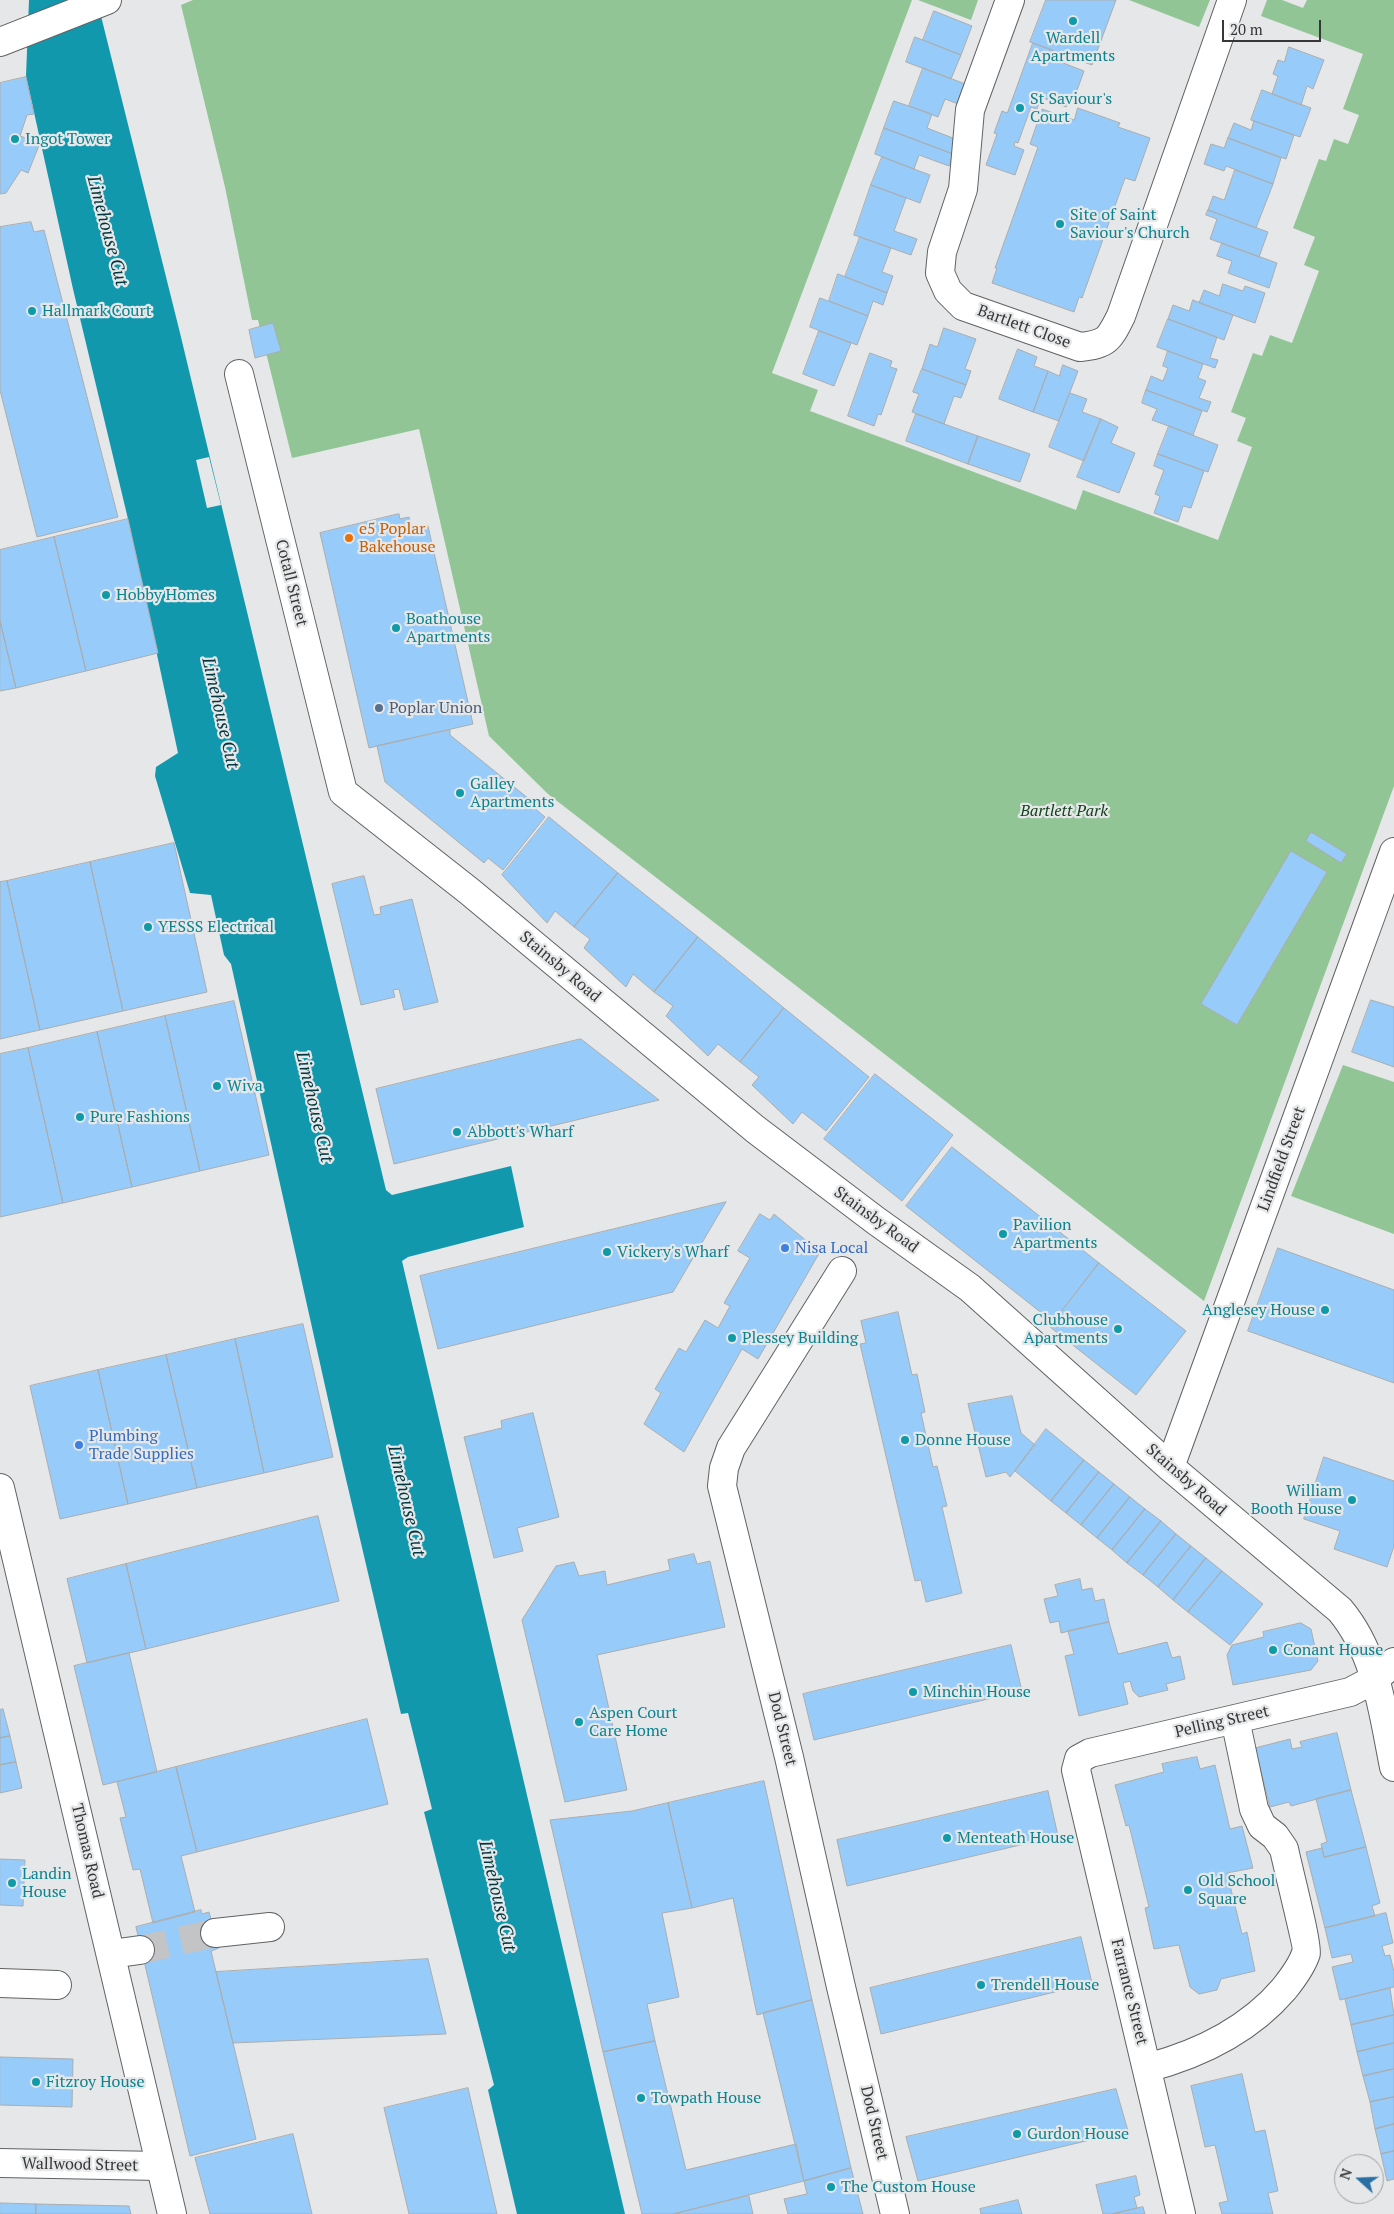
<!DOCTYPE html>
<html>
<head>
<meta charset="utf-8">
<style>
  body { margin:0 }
  #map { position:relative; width:1394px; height:2214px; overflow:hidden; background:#e5e7e8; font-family:"PT Serif",serif }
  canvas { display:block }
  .north { position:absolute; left:1334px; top:2154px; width:50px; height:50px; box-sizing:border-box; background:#e5e7e8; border:1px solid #9fa1a2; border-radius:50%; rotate:290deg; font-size:14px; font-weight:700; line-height:20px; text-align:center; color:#373738 }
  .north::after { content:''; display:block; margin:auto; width:18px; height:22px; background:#2971a5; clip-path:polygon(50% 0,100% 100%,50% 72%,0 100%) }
  .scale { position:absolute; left:1222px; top:20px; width:99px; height:22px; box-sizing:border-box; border:2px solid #373738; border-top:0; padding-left:6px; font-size:15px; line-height:18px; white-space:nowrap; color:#373738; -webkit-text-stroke:4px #e5e7e8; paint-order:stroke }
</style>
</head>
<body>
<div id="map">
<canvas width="1394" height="2214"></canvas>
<div class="north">N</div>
<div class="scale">20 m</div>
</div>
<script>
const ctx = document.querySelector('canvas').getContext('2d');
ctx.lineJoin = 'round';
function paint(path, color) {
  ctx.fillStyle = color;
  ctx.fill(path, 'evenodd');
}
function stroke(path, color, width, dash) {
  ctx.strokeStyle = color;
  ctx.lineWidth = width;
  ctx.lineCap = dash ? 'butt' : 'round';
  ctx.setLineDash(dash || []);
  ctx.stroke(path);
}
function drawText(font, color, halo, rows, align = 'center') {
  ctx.font = font + ' "PT Serif",serif';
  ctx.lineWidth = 4.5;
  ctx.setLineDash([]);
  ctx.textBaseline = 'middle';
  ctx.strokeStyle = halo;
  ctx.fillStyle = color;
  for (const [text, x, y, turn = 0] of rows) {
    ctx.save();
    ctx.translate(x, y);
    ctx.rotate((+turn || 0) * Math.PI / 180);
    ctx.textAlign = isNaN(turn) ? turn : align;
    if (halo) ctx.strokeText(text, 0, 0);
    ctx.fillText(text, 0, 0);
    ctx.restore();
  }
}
paint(new Path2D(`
  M193 0H912L772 373 818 390 810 411 1076 510 1083 490 1218 540 1252 447 1237 441 1246 418 1231 412 1253 353 1262 356 1270 335 1292 343 1319 271 1304 265 1315 237 1293 228 1319 159 1326 161 1334 139 1348 144 1359 115 1343 109 1363 54 1261 16 1267 0H1282L1303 8 1307 0H1394V786L1204 1301 548 794 489 736 419 429 292 458 258 320H252L225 187 181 5Z
  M918 0H978L971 20Z
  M1129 0H1210L1199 27Z
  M1343 1065 1394 1082V1234L1291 1196Z`), '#91c596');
paint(new Path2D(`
  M29 0H97L180 333 386 1190 392 1195 511 1166 524 1227 408 1257 402 1261 625 2214H517L488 2090 494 2085 424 1812 432 1809 408 1713 401 1714 342 1462 231 964 224 955 211 895 190 893 155 776 156 767 178 753 128 519 73 289 26 76Z`), '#1298ad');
paint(new Path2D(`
  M209 457 221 505 207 508 196 460Z`), '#e5e7e8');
const building = new Path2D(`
  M1046 0H1116L1092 65 1030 42Z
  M934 11 972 26 961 55 923 40Z
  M915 37 961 55 951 79 906 62Z
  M1033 43 1060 53 1058 61 1084 71 1075 96 1071 94 1066 107 1041 97 1037 109 1031 107 1018 143 1015 142 1014 146 1024 150 1015 175 986 165 997 134 994 133 1002 111 1007 113Z
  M1289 47 1324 60 1313 89 1307 86 1301 105 1272 94 1278 76 1273 74 1278 60 1284 62Z
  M923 68 968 85 961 105 945 99 938 117 909 106Z
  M26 77 34 114 27 115 20 136 40 143 28 173 21 170 6 193 0 194V83Z
  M1262 90 1311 108 1300 137 1251 120Z
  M894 101 932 114 927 128 958 140 953 154 884 128Z
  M1078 108 1120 123 1118 127 1150 138 1135 181 1125 178 1082 298 1079 297 1074 312 992 283 997 268H995L1038 147 1030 144 1042 109 1074 120Z
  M1254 121 1294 135 1286 159 1228 138 1234 123 1251 130Z
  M884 128 953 154 949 166 919 155 914 169 875 154Z
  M1228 138 1281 158 1273 184 1226 166 1224 171 1204 164 1211 144 1224 148Z
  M882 157 930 175 920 203 871 185Z
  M1235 170 1273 184 1256 228 1208 210 1213 196 1224 200Z
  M871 185 906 198 894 231 917 239 911 255 854 235Z
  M1208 210 1268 232 1259 257 1210 239 1217 219 1206 215Z
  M31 222 34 232 44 230 118 517 37 537 0 390V227Z
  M860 237 891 248 882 272 893 276 887 293 845 277Z
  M1222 243 1277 263 1269 288 1228 273 1232 261 1217 256Z
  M838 274 887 293 883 305 873 301 868 316 829 301Z
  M1223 284 1243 291 1245 286 1265 293 1255 323 1199 303 1204 290 1219 296Z
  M820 298 868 316 857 345 810 327Z
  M1193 300 1233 315 1224 340 1168 319 1173 305 1189 311Z
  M1168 319 1217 337 1210 358 1218 360 1215 368 1157 347Z
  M273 323 281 351 255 358 249 330Z
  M944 328 976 339 965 369 971 371 966 385 922 369 930 344 937 347Z
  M819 331 851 343 834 386 803 374Z
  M1018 349 1037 357 1034 366 1048 371 1033 412 999 399Z
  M1168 351 1203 364 1198 378 1206 381 1199 398 1211 402 1207 412 1146 390 1151 376 1163 381 1168 368 1163 366Z
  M870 353 892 361 890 367 897 369 881 415 878 414 874 426 848 416Z
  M1063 365 1078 371 1059 421 1033 412 1048 371 1059 376Z
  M922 369 966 385 961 398 954 396 944 424 912 412 919 394 913 392Z
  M1146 390 1202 411 1193 435 1152 420 1157 409 1142 403Z
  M1070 393 1087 399 1082 412 1101 419 1084 461 1049 447Z
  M916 414 978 436 968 464 906 441Z
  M1101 419 1118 427 1111 443 1135 453 1119 493 1077 477Z
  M1169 426 1218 445 1208 472 1158 454Z
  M978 436 1030 454 1020 482 968 464Z
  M1158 454 1204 471 1191 508 1183 506 1178 522 1154 513 1160 496 1155 494 1164 470 1154 466Z
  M399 514 400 519 409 517 412 529 428 526 473 724 369 748 320 533Z
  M128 519 158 653 86 671 54 537Z
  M54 537 86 671 16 688 0 621V550Z
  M0 621 16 688 0 691Z
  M450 730V735L534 803 532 806 545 817 503 870 488 858 484 863 385 782 377 746Z
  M549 817 618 873 574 927 555 911 547 923 502 875Z
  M1311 832 1347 854 1341 863 1306 841Z
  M174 843 207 992 123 1011 90 862Z
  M1291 851 1327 872 1237 1025 1201 1004Z
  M90 862 123 1011 40 1030 7 881Z
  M618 873 698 937 654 992 633 974 626 987 584 948 590 939 574 927Z
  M364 876 374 915 381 914 380 907 412 899 438 1002 404 1010 399 989 393 990 395 997 361 1005 332 884Z
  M7 881 40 1030 0 1039V882Z
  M698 937 784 1008 740 1062 718 1044 708 1056 666 1016 673 1006 654 992Z
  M1371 1000 1394 1007V1067L1352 1052Z
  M234 1001 269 1155 200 1171 165 1016Z
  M784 1008 869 1077 826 1131 802 1112 793 1124 752 1085 759 1077 740 1062Z
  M165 1016 200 1171 132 1187 97 1032Z
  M97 1032 132 1187 63 1203 28 1048Z
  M581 1039 659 1100 394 1164 376 1089Z
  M28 1048 63 1203 0 1217V1054Z
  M875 1074 953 1135 902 1201 824 1139Z
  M952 1147 1099 1263 1053 1322 906 1206Z
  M726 1202 673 1292 438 1349 420 1276Z
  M760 1214 770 1220 774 1214 820 1252 758 1359 742 1349 684 1452 644 1424 661 1393 655 1389 679 1348 686 1352 705 1320 718 1328 730 1306 724 1303 750 1258 738 1251Z
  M1278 1248 1394 1290V1383L1248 1331Z
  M1099 1263 1186 1331 1136 1395 1050 1327Z
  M898 1312 912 1375 917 1374 925 1412 921 1413 933 1467 937 1466 947 1506 942 1507 962 1593 926 1602 921 1580 915 1581 860 1344 866 1343 861 1321Z
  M303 1324 333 1457 264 1473 235 1339Z
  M235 1339 264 1473 197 1488 166 1355Z
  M166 1355 197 1488 128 1504 98 1370Z
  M98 1370 128 1504 60 1519 30 1386Z
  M1012 1396 1021 1433 1035 1445 1010 1477 1006 1472 986 1477 968 1404Z
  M533 1413 559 1517 517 1528 523 1551 494 1558 464 1437 502 1428 501 1421Z
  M1046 1429 1084 1460 1051 1501 1015 1471Z
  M1324 1457 1394 1481V1546L1387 1567 1334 1549 1340 1531 1304 1519Z
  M1084 1460 1099 1472 1066 1513 1051 1501Z
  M1099 1472 1114 1484 1081 1525 1066 1513Z
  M1114 1484 1130 1497 1097 1538 1081 1525Z
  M1130 1497 1145 1509 1112 1550 1097 1538Z
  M1145 1509 1161 1521 1127 1563 1112 1550Z
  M318 1516 339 1601 146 1649 126 1564Z
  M1161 1521 1176 1534 1143 1575 1127 1563Z
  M1176 1534 1191 1546 1158 1587 1143 1575Z
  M1191 1546 1206 1558 1173 1600 1158 1587Z
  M694 1554 697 1564 710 1561 725 1627 597 1655 627 1790 565 1802 522 1620 556 1566 574 1562 579 1576 605 1571 607 1585 670 1570 668 1560Z
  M1206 1558 1222 1571 1188 1612 1173 1600Z
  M126 1564 146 1649 87 1663 67 1579Z
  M1222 1571 1263 1604 1230 1645 1188 1612Z
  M1080 1579 1082 1590 1092 1588 1095 1601 1104 1599 1109 1622 1061 1633 1059 1621 1050 1623 1044 1599 1058 1596 1055 1585Z
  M1109 1622 1118 1654 1167 1642 1172 1658 1180 1656 1185 1679 1166 1684 1168 1690 1139 1697 1133 1691 1130 1681 1123 1683 1128 1704 1079 1716 1065 1656 1074 1654 1068 1631Z
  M1301 1623 1311 1629 1318 1661 1311 1670 1233 1685 1227 1655 1232 1645 1264 1637 1263 1632Z
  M1011 1645 1022 1691 814 1740 803 1694Z
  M129 1653 157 1772 103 1785 74 1666Z
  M3 1709 10 1736 0 1738V1710Z
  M367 1719 388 1804 197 1852 176 1767Z
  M1337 1733 1351 1790 1291 1806 1289 1802 1270 1807 1255 1748 1290 1739 1292 1749 1302 1747 1300 1742Z
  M10 1736 16 1762 0 1765V1738Z
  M1197 1757 1200 1769 1215 1765 1230 1829 1242 1826 1253 1868 1227 1873 1242 1934 1247 1932 1255 1971 1221 1979 1217 1990 1199 1994 1190 1987 1179 1945 1154 1949 1145 1908 1149 1907 1129 1825 1126 1826 1115 1785 1164 1772 1162 1764Z
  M16 1762 22 1788 0 1793V1765Z
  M176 1767 197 1852 181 1856 195 1912 153 1923 140 1869 133 1870 120 1818 126 1817 117 1782Z
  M764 1781 812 2000 757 2015 733 1898 692 1908 668 1803Z
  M1351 1790 1366 1847 1324 1857 1321 1844 1327 1842 1316 1799Z
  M1048 1791 1058 1836 847 1886 837 1840Z
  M668 1803 692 1908 662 1913 679 1997 647 2004 655 2041 603 2052 550 1820 632 1811Z
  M1366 1847 1380 1903 1372 1906 1375 1916 1325 1928 1306 1852 1322 1848 1324 1857Z
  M0 1859 25 1860 23 1906 0 1905Z
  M201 1910 202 1914 209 1912 215 1933 219 1948 211 1951 256 2139 190 2156 136 1927Z
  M1386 1913 1393 1943 1382 1946 1385 1956 1390 1955 1394 1972V1987L1340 2000 1332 1967 1353 1962 1351 1954 1332 1958 1325 1928Z
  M1081 1937 1092 1983 881 2034 870 1988Z
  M428 1959 446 2034 233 2043 216 1972Z
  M1390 1988 1394 2015 1351 2025 1345 1999Z
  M812 2000 851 2168 804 2181 763 2013Z
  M1394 2015V2043L1357 2052 1351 2025Z
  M655 2041 686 2170 796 2144 804 2181 673 2214H642L603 2052Z
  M1394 2043V2069L1363 2076 1357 2052Z
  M0 2057 73 2059 72 2107 0 2105Z
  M1394 2069V2097L1370 2102 1363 2076Z
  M1242 2074 1255 2132 1265 2130 1278 2191 1268 2193 1273 2214H1222L1219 2203 1228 2201 1215 2145 1205 2147 1191 2086Z
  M468 2088 497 2214H409L384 2108Z
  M1116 2089 1128 2131 918 2181 906 2137Z
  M1394 2097V2124L1375 2129 1370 2102Z
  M1394 2124V2151L1381 2154 1375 2129Z
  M293 2134 312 2214H210L195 2158Z
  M1394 2151V2179L1387 2181 1381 2154Z
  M851 2168 863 2214H788L784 2199 807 2194 804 2181Z
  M1136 2176 1140 2195 1134 2197 1137 2208 1112 2214H1103L1096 2185Z
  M749 2196 753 2214H673Z
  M1018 2200 1022 2214H981L980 2209Z
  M0 2203 36 2204V2214H0Z
  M36 2204 129 2206 131 2214H36Z
  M1143 2207 1145 2214H1112L1137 2208Z`);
paint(building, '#97cbf9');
stroke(building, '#abadae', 1);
stroke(new Path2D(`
  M140 1950 215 1933`), '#c2c4c5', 28, [28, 14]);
const street = new Path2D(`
  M1010 0 970 110 963 189 942 252 940 273 948 291 963 306 1080 347C1107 344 1109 340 1121 316L1232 0
  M239 374 343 792 469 891 755 1129 875 1220 970 1288 1170 1467 1340 1610C1377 1654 1383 1713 1394 1767
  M842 1271 731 1448 724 1468 722 1486 789 1757 841 1987 895 2214
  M1170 1467 1394 852
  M215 1933 270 1927
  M111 1954 140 1950
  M0 1983 57 1985
  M1147 2068C1200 2054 1248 2031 1284 1989 1292 1979 1302 1966 1306 1953 1308 1946 1287 1864 1284 1849L1275 1836 1262 1826 1254 1809 1235 1719
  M0 2163 160 2166
  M1181 2214 1076 1770 1079 1759 1090 1753 1350 1692 1375 1679 1394 1662`);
const secondary = new Path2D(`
  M0 42 107 0
  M0 1488 172 2214`);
stroke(street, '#616264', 30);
stroke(secondary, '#616264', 30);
stroke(street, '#fff', 28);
stroke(secondary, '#fff', 28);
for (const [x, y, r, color] of [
  [1073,21,5,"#0f9aa8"],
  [1020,108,5,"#0f9aa8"],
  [15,139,5,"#0f9aa8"],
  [1060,224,5,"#0f9aa8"],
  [32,311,5,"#0f9aa8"],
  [349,538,5,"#e8710a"],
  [106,595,5,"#0f9aa8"],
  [396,628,5,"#0f9aa8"],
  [379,708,5,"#5c6f8a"],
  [460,793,5,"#0f9aa8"],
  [148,927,5,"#0f9aa8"],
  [217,1086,5,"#0f9aa8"],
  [80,1117,5,"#0f9aa8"],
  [457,1132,5,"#0f9aa8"],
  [1003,1234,5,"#0f9aa8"],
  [785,1248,5,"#3f7fe0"],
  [607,1252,5,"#0f9aa8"],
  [1325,1310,5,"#0f9aa8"],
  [1118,1329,5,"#0f9aa8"],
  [732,1338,5,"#0f9aa8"],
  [905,1440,5,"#0f9aa8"],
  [79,1445,5,"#3f7fe0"],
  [1352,1500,5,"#0f9aa8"],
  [1273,1650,5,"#0f9aa8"],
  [913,1692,5,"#0f9aa8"],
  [579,1722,5,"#0f9aa8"],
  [947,1838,5,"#0f9aa8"],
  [12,1883,5,"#0f9aa8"],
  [1188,1890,5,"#0f9aa8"],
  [981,1985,5,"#0f9aa8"],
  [36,2082,5,"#0f9aa8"],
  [641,2098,5,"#0f9aa8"],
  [1017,2134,5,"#0f9aa8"],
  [831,2187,5,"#0f9aa8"]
]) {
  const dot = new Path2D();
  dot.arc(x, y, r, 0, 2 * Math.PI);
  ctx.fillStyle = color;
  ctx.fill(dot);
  stroke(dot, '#e5e7e8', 2);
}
drawText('16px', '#0d838f', '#e5e7e8', [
  ["Wardell",1073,38,"center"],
  ["Apartments",1073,56,"center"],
  ["St Saviour's",1030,99],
  ["Court",1030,117],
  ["Ingot Tower",25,139],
  ["Site of Saint",1070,215],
  ["Saviour's Church",1070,233],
  ["Hallmark Court",42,311],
  ["Hobby Homes",116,595],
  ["Boathouse",406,619],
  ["Apartments",406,637],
  ["Galley",470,784],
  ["Apartments",470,802],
  ["YESSS Electrical",158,927],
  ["Wiva",227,1086],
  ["Pure Fashions",90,1117],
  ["Abbott's Wharf",467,1132],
  ["Pavilion",1013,1225],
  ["Apartments",1013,1243],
  ["Vickery's Wharf",617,1252],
  ["Anglesey House",1315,1310,"right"],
  ["Clubhouse",1108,1320,"right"],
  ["Apartments",1108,1338,"right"],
  ["Plessey Building",742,1338],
  ["Donne House",915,1440],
  ["William",1342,1491,"right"],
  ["Booth House",1342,1509,"right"],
  ["Conant House",1283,1650],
  ["Minchin House",923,1692],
  ["Aspen Court",589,1713],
  ["Care Home",589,1731],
  ["Menteath House",957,1838],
  ["Landin",22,1874],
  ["House",22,1892],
  ["Old School",1198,1881],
  ["Square",1198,1899],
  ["Trendell House",991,1985],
  ["Fitzroy House",46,2082],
  ["Towpath House",651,2098],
  ["Gurdon House",1027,2134],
  ["The Custom House",841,2187]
], 'left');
drawText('16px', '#373738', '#e5e7e8', [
  ["Bartlett Close",1024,327,20],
  ["Cotall Street",291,583,76],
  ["Stainsby Road",560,967,40],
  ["Lindfield Street",1282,1159,-70],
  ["Stainsby Road",876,1220,36],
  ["Stainsby Road",1186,1480,41],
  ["Pelling Street",1222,1722,-13],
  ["Dod Street",782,1729,76],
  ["Thomas Road",87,1851,77],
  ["Farrance Street",1129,1992,76],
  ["Dod Street",874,2123,77],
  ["Wallwood Street",80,2165,1]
]);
drawText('16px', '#c56008', '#e5e7e8', [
  ["e5 Poplar",359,529],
  ["Bakehouse",359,547]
], 'left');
drawText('16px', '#4e5e75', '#e5e7e8', [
  ["Poplar Union",389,708]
], 'left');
drawText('italic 16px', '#13421c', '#e5e7e8', [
  ["Bartlett Park",1064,811]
]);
drawText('16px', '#366cbe', '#e5e7e8', [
  ["Nisa Local",795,1248],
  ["Plumbing",89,1436],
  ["Trade Supplies",89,1454]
], 'left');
drawText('italic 18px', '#003740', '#e5e7e8', [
  ["Limehouse Cut",107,231,75],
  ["Limehouse Cut",220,713,77],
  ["Limehouse Cut",314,1107,77],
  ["Limehouse Cut",406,1501,77],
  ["Limehouse Cut",497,1896,77]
]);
</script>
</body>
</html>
